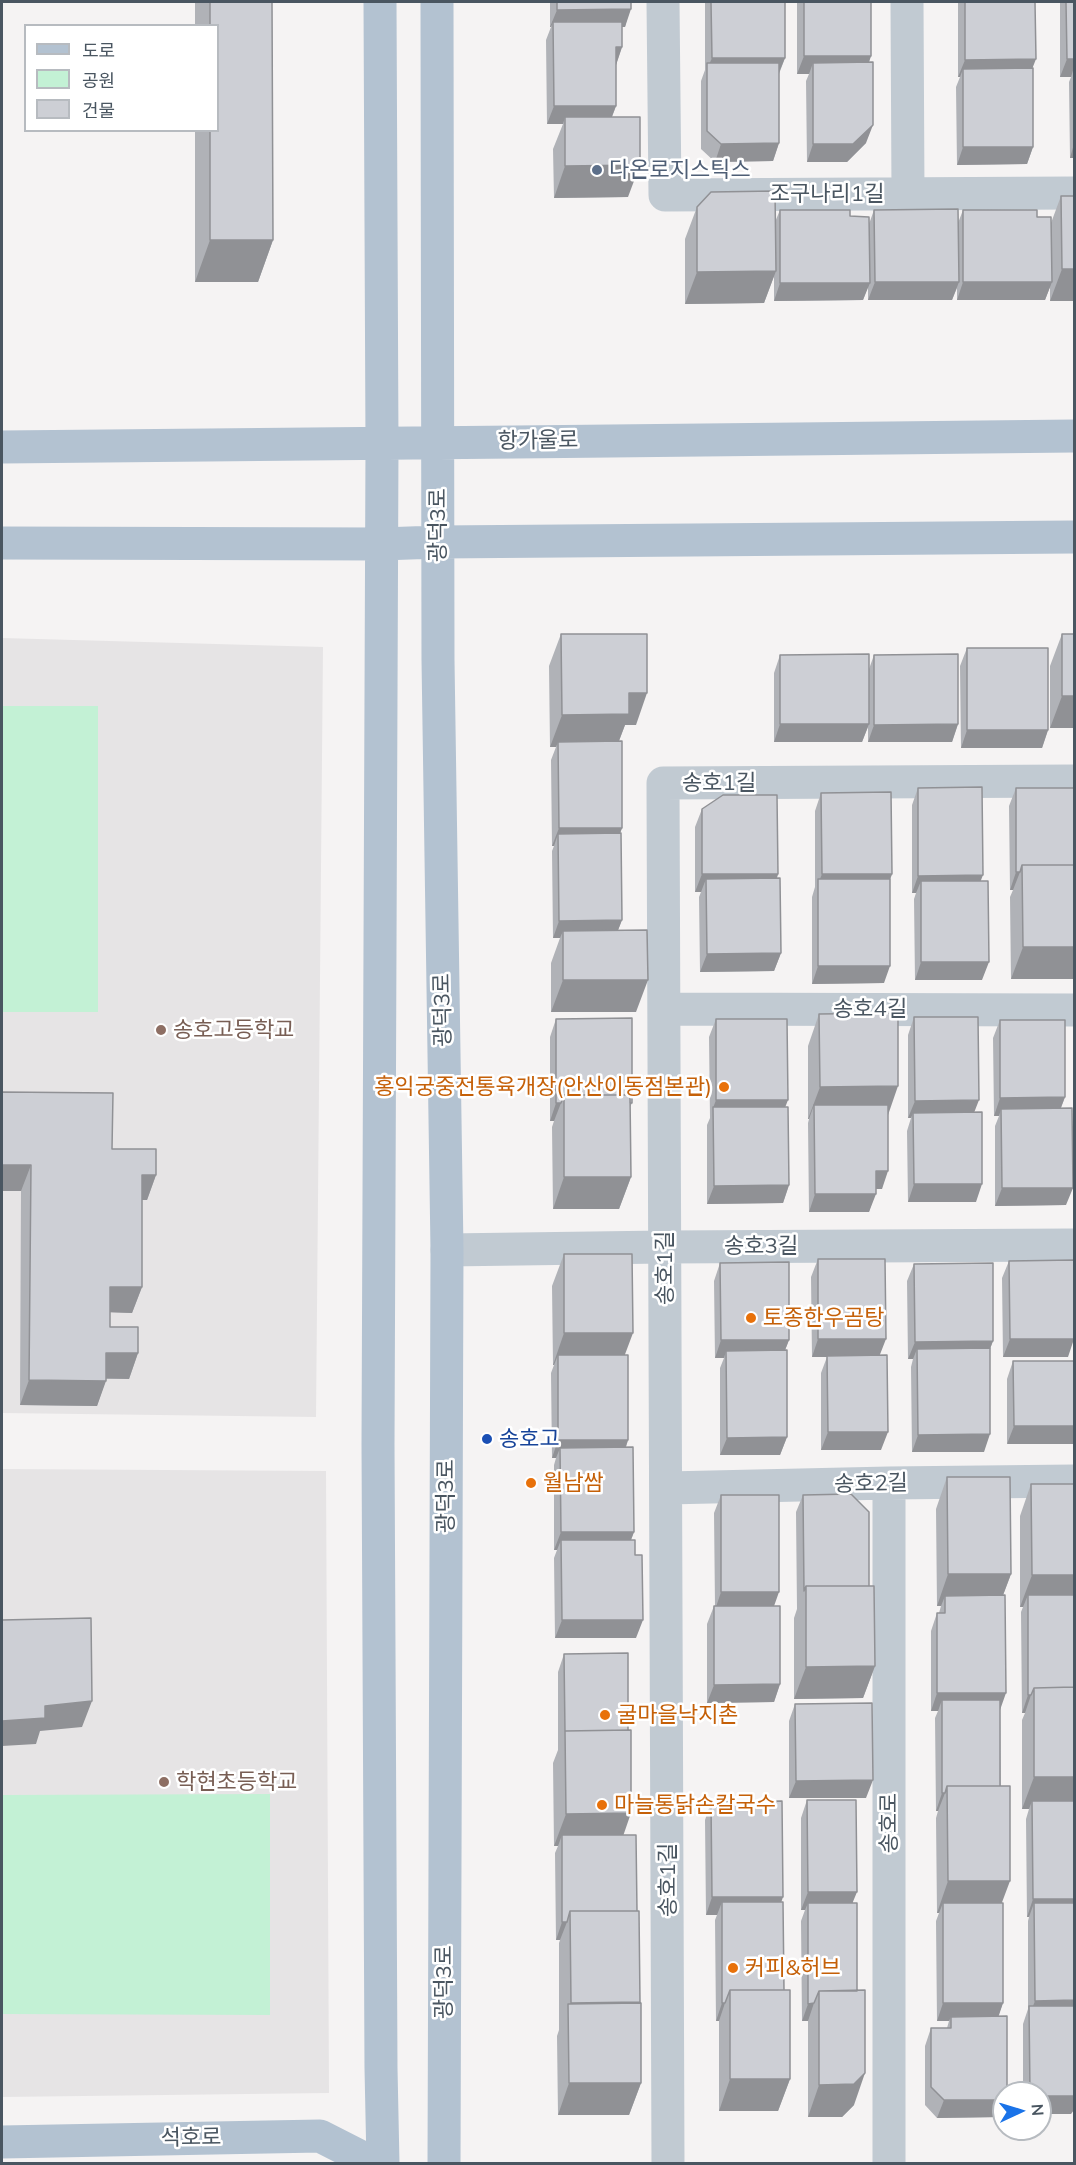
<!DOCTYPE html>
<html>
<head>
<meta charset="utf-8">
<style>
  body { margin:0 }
  #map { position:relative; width:1076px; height:2165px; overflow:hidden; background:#f5f3f3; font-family:Mulish,"Noto Sans KR",sans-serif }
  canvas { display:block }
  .frame { position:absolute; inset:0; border:3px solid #4a5661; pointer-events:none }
  .legend { position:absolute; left:24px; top:24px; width:195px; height:108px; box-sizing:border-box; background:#fff; border:2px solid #b7bbc0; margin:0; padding:8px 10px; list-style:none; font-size:18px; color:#4a5661 }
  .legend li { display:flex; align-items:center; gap:12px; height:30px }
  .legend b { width:30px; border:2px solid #b7bbc0 }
  .north { position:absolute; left:992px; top:2081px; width:60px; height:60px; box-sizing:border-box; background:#fff; border:2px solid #b7bbc0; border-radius:50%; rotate:86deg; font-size:16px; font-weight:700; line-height:24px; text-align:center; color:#4a5661 }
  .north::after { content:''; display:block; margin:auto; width:21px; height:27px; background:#1a73e8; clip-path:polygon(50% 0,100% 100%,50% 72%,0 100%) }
</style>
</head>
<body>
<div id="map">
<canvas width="1076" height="2165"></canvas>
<div class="frame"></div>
<ul class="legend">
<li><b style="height:8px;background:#b3c2d1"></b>도로</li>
<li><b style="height:16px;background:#c3f1d5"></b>공원</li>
<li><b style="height:16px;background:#cdcfd5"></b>건물</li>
</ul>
<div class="north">N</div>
</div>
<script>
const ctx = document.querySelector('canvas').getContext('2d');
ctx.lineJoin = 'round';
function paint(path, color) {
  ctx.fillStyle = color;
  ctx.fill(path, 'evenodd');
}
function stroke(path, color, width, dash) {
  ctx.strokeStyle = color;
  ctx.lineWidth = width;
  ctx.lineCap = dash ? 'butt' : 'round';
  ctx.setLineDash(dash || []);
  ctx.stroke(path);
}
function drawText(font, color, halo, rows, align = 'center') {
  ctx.font = font + ' Mulish,"Noto Sans KR",sans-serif';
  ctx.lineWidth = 5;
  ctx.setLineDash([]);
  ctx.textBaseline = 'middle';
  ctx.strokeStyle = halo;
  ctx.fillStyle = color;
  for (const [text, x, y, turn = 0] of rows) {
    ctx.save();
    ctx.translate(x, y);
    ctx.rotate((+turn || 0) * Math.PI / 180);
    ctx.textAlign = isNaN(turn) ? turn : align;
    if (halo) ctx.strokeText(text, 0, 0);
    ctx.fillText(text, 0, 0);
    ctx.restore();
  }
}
paint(new Path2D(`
  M2 638 323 647 316 1417 2 1413Z
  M2 1469 326 1471 329 2093 2 2097Z`), '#e6e4e5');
paint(new Path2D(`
  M2 706H98V1012H2Z
  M270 1794V2015L2 2014V1795Z`), '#c3f1d5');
stroke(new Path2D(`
  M663 2 665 195 1074 193
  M907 2 908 194
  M665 1009 1074 1010
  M447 1250 664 1247 1074 1245
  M889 1483V2164
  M667 1488 889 1483 1074 1481
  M668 2164 663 783 1074 781`), '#c1cad2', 33);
stroke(new Path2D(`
  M380 2 382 445 378 1443 381 2068 383 2164
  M437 2 438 660 447 1250 444 2164
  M2 447C359 445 717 439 1074 436
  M2 543 382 544 437 542 1074 537
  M2 2142 320 2136 375 2164`), '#b3c2d1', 33);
paint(new Path2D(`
  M195 2H272L273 240 258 282H195V130H218V26H195Z
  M550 2H631L625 27H622V47L616 65V106L612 117 628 197 554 198 553 149 563 124H547L546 40 551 27H550Z
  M705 2H785V58L779 74V143L773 161 715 162 701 149V81L705 70Z
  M797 2H871V56L869 62 866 143 847 162H807L806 81 809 74H797Z
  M958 2H1035L1032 68 1033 147 1027 164 957 165 956 87 960 77H958Z
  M1060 2H1074V158H1070L1069 82 1071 77H1060Z
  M1061 196 1074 301H1050V287L1045 300H957V288L952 300H868V286L863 300 774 301V276L764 303 685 304V239L697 207 775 222 780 210 850 216 869 224 874 210 958 223 963 210 1037 217 1051 223Z
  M561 634 636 725H625L619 741 622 828 620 833 622 920 618 930 636 1012H551V963L560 938H553L552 851 554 846H552L551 760 556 747H550L549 666Z
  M1062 634 1074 728H1050V666Z
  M967 648 1048 730 1042 748H961L960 666Z
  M780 655 869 669 874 655 958 724 952 742H868V727L862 742H774V673Z
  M918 788 980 881 982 980H915L914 899 916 893H912V805Z
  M1016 788H1074V979H1011L1010 897 1013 890H1010L1009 806Z
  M821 793 892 874 890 880 884 983 812 984V897L815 887V811Z
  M702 809 778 874 777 878 781 953 774 971 700 972 699 897 701 892H695V827Z
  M819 1014 888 1116 882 1189H876L869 1212H809L808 1123 809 1119H808V1046Z
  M914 1017 974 1112 976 1202H908L907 1131 911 1118H908V1035Z
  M556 1019 632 1103 630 1107 631 1177 619 1209H553L552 1127 554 1121H550V1037Z
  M716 1019 785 1107 789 1185 783 1203 707 1204V1125L710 1118 709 1037Z
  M1000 1020 1065 1097 1061 1108 1066 1205 995 1206V1126L999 1116H994L993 1038Z
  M2 1092 112 1149 156 1175 147 1200H142V1287L132 1313 110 1312V1327L138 1353 129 1379H106L97 1406 20 1405 21 1191H2Z
  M564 1254 625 1355 628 1440 626 1447 634 1532 631 1540 636 1638H555L554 1558 557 1550H554V1465L556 1458H552L551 1373 554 1365H553L552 1286Z
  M818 1259 880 1355 881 1450H821V1373L827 1357H812L811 1277Z
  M1009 1261 1068 1357H1003L1002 1278Z
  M720 1263 789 1340 785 1350 787 1437 780 1455H720V1368L724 1358H715L714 1281Z
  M914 1264 993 1341 990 1349 984 1452H912L911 1367 913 1359H908L907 1281Z
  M1013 1361H1074L1007 1444V1379Z
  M947 1477 1011 1574 1003 1595 1000 1710 1003 2003 998 2016 1001 2117 937 2118 925 2105V2046L931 2028H947L949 2021H937L936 1921 939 1913H937L936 1818 938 1811H936L935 1718 938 1711H931V1631L937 1613H939L941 1606H937L936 1509Z
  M1031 1484 1071 2114 1040 2093H1023V2024L1028 2009V1921L1029 1917H1027L1026 1819 1029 1809H1022V1720L1025 1713H1022L1021 1612 1023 1607H1020V1516Z
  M721 1495 774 1606 780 1684 774 1702 707 1703V1624L714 1606H715L714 1513Z
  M803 1495 869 1586 875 1666 863 1698 794 1699V1618L797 1609 796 1512Z
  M564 1654 623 1835 637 1911 641 2083 629 2115H558L557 2036 559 2030V1943L560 1940H556L555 1853 558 1846H554L553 1763 558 1750V1672Z
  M795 1704 866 1798H789V1721Z
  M807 1800 853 1903 854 2105 842 2117H808V2021H802L801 1921 805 1910H801V1818Z
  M711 1802 781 1902 784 1990 790 2079 778 2111H719V2021H716L715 1920 717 1915H706L705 1820Z`), '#b0b2b7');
paint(new Path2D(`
  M631 9 625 27H553V22L551 27H550L557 10Z
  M616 47H622L616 65Z
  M804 56H871L865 73 813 63 809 74H797Z
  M712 58H785L778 75 707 69Z
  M1036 59 1029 77 963 69 960 77H958L965 60Z
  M1067 59H1074V67L1071 77H1060Z
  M554 106H616L609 124 565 117 563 124H547Z
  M873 125 866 143 847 162H807L813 144Z
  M779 143 773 161 715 162 721 144Z
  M1074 144V158H1070Z
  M963 147H1033L1027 164 957 165Z
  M640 165 628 197 554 198 565 166Z
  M210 240H273L258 282H195Z
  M1062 269H1074V301H1050Z
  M776 271 764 303 685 304 697 272Z
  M875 282H959L952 300H868Z
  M963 282H1052L1045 300H957Z
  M780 283H870L863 300 774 301Z
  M629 693H647L636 725H625L617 746 558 742 556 747H550L562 715Z
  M1062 696H1074V728H1050Z
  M780 724H869L862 742H774Z
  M958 724 952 742H868L874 725Z
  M967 730H1048L1042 748H961Z
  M559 828H622L616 845 558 834 554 846H552Z
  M1016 872H1020L1013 890H1010Z
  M702 874H778L772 892 706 879 701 892H695Z
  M822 874H892L885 892 818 884Z
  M983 875 976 893 921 881 916 893H912L918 876Z
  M622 920 615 938 563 931 560 938H553L559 921Z
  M1023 947H1074V979H1011Z
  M781 953 774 971 700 972 707 954Z
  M921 962H989L982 980H915Z
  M818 966H890L884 983 812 984Z
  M563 980H648L636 1012H551Z
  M898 1086 887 1118 814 1105 809 1119H808L820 1087Z
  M1065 1097 1058 1115 1001 1109 999 1116H994L1000 1098Z
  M716 1100H788L781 1118 713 1108Z
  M979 1100 972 1118 913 1113 911 1118H908L915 1101Z
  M556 1103H561L554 1121H550Z
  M2 1165H31L21 1191H2Z
  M876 1171H888L882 1189H869Z
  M142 1175H156L147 1200H133Z
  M564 1177H631L619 1209H553Z
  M914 1184H982L976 1202H908Z
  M789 1185 783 1203 707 1204 714 1186Z
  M1002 1188H1073L1066 1205 995 1206Z
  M815 1194H876L869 1212H809Z
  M110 1287H142L132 1313 101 1312Z
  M564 1333H633L621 1365 558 1355 554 1365H553Z
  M818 1339H886L879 1357H812Z
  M1010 1339H1074L1068 1357H1003Z
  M721 1340H789L782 1358 726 1351 724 1358H715Z
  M993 1341 986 1359 917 1349 913 1359H908L915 1342Z
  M106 1353H138L129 1379 97 1378Z
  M29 1380 106 1381 97 1406 20 1405Z
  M1014 1426H1074V1444H1007Z
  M828 1432H888L881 1450H821Z
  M990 1434 984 1452H912L918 1435Z
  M787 1437 780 1455H720L727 1438Z
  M558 1440H628L622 1458 560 1448 556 1458H552Z
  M561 1532H634L627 1550 561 1540 557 1550H554Z
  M948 1574H1011L999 1606 945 1596 941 1606H937Z
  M1032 1575H1074V1607L1028 1595 1023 1607H1020Z
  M721 1592H779L773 1609 715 1610Z
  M562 1620H643L636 1638H555Z
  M875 1666 863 1698 794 1699 806 1667Z
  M780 1684 774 1702 707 1703 714 1685Z
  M937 1693H1006L1000 1710 942 1700 938 1711H931Z
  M1028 1695H1031L1025 1713H1022Z
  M92 1701 82 1727 40 1731 36 1744 2 1746V1721L45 1706Z
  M1034 1777H1074V1809L1032 1801 1029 1809H1022Z
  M873 1780 866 1798H789L796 1781Z
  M942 1793H945L938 1811H936Z
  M631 1813 620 1845 562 1835 558 1846H554L566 1814Z
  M948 1881H1010L998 1913 943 1903 939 1913H937Z
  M808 1892H857L850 1909 808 1903 805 1910H801Z
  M712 1897H783L777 1915 722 1902 717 1915H706Z
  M1033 1899H1074V1916L1034 1903 1029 1917H1027Z
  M562 1922H567L560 1940H556Z
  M1074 2000V2018L1029 2016 1035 2001Z
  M640 2002 628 2034 568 2009 571 2003Z
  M722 2003H725L719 2021H716Z
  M814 2003 808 2021H802L808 2004Z
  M943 2003H1003L997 2021 951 2017 949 2021H937Z
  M865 2073 854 2105 842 2117H808L819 2085Z
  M730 2079H790L778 2111H719Z
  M569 2083H641L629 2115H558Z
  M1040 2096H1074V2110L1071 2114H1040Z
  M944 2100H1004V2108L1001 2117 937 2118Z`), '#909195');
const building = new Path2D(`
  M210 2H272L273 240H210V130H218V26H210Z
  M557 2H631V9L557 10Z
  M711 2H785V58H712Z
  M804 2H871V56H804Z
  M965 2H1035L1036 59 965 60Z
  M1066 2H1074V59H1067Z
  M553 22H622V47H616V106H554Z
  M873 62V125L853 144H813V63Z
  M707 63H779V143L721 144 707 131Z
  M1033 68V147H963V69Z
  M565 117H640V165L565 166Z
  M775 191 776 271 697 272V207L711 192Z
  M1061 196H1074V269H1062Z
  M958 209 959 282H875L874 210Z
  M780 210H850V216L869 217 870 283H780Z
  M963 210H1037V217H1051L1052 282H963Z
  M561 634H647V693H629V714L562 715Z
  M1062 634H1074V696H1062Z
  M967 648H1048V730H967Z
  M869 654V724H780V655Z
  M958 654V724L874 725V655Z
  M622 741V828H559L558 742Z
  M982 787 983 875 918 876V788Z
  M1016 788H1074V865H1022L1020 872H1016Z
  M891 792 892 874H822L821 793Z
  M723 795H777L778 874H702V809Z
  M621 833 622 920 559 921 558 834Z
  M1022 865H1074V947H1023Z
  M780 878 781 953 707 954 706 879Z
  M818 879H890V966H818Z
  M921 881H988L989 962H921Z
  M647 930 648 980H563V931Z
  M898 1013V1086L820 1087 819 1014Z
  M914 1017H978L979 1100 915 1101Z
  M632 1018V1103H630V1095H564L561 1103H556V1019Z
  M716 1019H787L788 1100H716Z
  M1000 1020H1065V1097L1000 1098Z
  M2 1092 113 1093 112 1149H156V1175H142V1287H110V1327H138V1353H106V1381L29 1380 31 1165H2Z
  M564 1095H630L631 1177H564Z
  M814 1105H888V1171H876V1194H815Z
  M713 1107H788L789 1185 714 1186Z
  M1072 1108 1073 1188H1002L1001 1109Z
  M982 1112V1184H914L913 1113Z
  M564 1254H632L633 1333H564Z
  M818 1259H885L886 1339H818Z
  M1074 1260V1339H1010L1009 1261Z
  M789 1262V1340H721L720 1263Z
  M993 1263V1341L915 1342 914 1264Z
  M990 1348V1434L918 1435 917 1349Z
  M787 1350V1437L727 1438 726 1351Z
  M558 1355H628V1440H558Z
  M887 1355 888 1432H828L827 1356Z
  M1013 1361H1074V1426H1014Z
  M633 1447 634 1532H561L560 1448Z
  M947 1477H1010L1011 1574H948Z
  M1031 1484H1074V1575H1032Z
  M851 1494 869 1512V1586H806L804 1591 803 1495Z
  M721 1495H779V1592H721Z
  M561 1540H635V1555H642L643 1620H562Z
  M806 1586H874L875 1666 806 1667Z
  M1005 1595 1006 1693H937V1613H945V1596Z
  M1028 1595H1074V1687L1034 1688 1031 1695H1028Z
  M714 1606H780V1684L714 1685Z
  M91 1618 92 1701 45 1706V1718L2 1721V1620Z
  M628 1653V1730L565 1731V1732L564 1654Z
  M1074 1687V1777H1034V1688Z
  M942 1700H1000V1786H947L945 1793H942Z
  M872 1703 873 1780 796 1781 795 1704Z
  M631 1730V1813L566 1814 565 1731Z
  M947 1786H1010V1881H948Z
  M807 1800H856L857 1892H808Z
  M782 1801 783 1897H712L711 1802Z
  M1032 1801H1074V1899H1033Z
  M562 1835H636L637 1911H570L567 1922H562Z
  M722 1902H783L784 1990H730L725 2003H722Z
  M808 1903H857V1991H819L814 2003 808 2004Z
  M943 1903H1003V2003H943Z
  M1034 1903H1074V2000L1035 2001Z
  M570 1911H639L640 2002 571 2003Z
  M730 1990H790V2079H730Z
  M865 1990V2073L854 2084 819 2085V1991Z
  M641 2003V2083H569L568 2004Z
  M1029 2006H1074V2096H1040V2093H1030Z
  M1007 2016V2093H1004V2100H944L931 2087V2028H951V2017Z`);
paint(building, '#cdcfd5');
stroke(building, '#909195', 1.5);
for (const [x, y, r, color] of [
  [597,170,6,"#5c6f8a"],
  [161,1030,6,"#8d6e63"],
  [724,1087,6,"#e8710a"],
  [751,1318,6,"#e8710a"],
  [487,1439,6,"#1a4fb4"],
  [531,1483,6,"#e8710a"],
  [605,1715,6,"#e8710a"],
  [164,1782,6,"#8d6e63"],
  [602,1805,6,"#e8710a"],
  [733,1968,6,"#e8710a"]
]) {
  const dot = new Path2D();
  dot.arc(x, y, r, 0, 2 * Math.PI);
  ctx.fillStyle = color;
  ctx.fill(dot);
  stroke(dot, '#fff', 2);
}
drawText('22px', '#4e5e75', '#fff', [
  ["다온로지스틱스",609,170]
], 'left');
drawText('22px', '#4a5661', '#fff', [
  ["조구나리1길",827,194],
  ["항가울로",538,441,-1],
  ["광덕3로",438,525,-90],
  ["송호1길",719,783],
  ["송호4길",870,1009],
  ["광덕3로",443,1010,-91],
  ["송호3길",761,1246],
  ["송호1길",665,1268,-90],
  ["송호2길",871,1484,-1],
  ["광덕3로",446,1496,-90],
  ["송호로",889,1823,-90],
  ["송호1길",668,1880,-90],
  ["광덕3로",444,1982,-90],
  ["석호로",191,2138,-1]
]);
drawText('22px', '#785e54', '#fff', [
  ["송호고등학교",173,1030],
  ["학현초등학교",176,1782]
], 'left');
drawText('22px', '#c56008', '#fff', [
  ["홍익궁중전통육개장(안산이동점본관)",712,1087,"right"],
  ["토종한우곰탕",763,1318],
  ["월남쌈",543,1483],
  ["굴마을낙지촌",617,1715],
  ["마늘통닭손칼국수",614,1805],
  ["커피&허브",745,1968]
], 'left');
drawText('22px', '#164399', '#fff', [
  ["송호고",499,1439]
], 'left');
</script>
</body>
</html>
